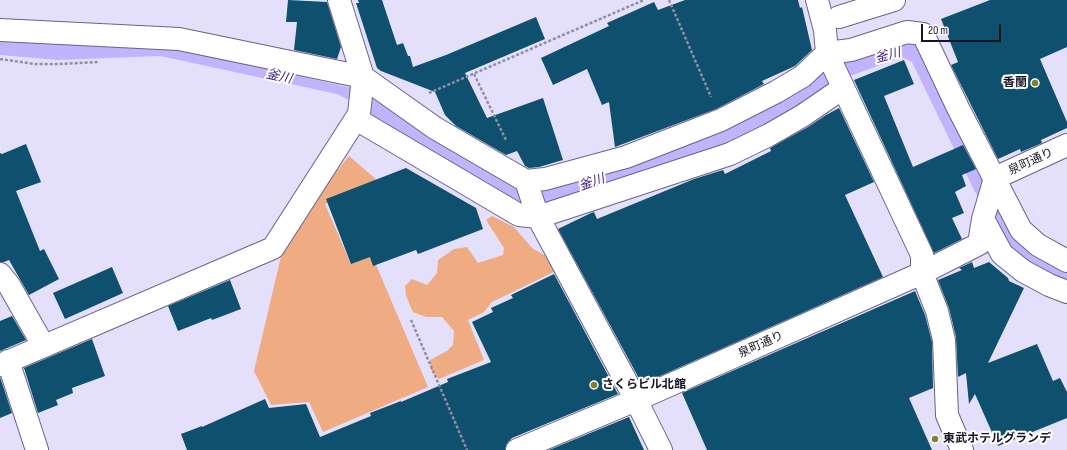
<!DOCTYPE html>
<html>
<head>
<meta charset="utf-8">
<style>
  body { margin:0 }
  #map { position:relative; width:1067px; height:450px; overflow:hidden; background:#e4e0fc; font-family:"Sofia Sans Condensed",sans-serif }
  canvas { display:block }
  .scale { position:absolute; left:921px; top:24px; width:80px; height:18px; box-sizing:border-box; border:2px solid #171424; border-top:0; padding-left:5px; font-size:12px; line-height:14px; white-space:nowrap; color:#171424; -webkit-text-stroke:3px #fff; paint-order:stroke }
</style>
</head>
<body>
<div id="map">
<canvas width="1067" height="450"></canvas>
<div class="scale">20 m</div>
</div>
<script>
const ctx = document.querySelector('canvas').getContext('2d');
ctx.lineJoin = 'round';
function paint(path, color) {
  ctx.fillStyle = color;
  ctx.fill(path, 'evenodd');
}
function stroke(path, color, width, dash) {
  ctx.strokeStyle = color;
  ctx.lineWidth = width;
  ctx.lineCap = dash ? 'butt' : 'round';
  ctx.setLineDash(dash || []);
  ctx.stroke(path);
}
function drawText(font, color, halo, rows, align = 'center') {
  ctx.font = font + ' "Sofia Sans Condensed","Noto Sans JP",sans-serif';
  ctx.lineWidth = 4;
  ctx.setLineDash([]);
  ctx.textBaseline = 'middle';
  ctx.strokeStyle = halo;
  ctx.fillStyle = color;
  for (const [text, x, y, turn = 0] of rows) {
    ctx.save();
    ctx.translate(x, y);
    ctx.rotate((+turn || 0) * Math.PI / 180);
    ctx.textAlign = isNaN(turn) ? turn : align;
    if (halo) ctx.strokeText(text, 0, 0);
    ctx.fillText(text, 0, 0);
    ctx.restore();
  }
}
paint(new Path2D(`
  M349 156 378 181 325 204 350 262 371 253 428 387 323 432 309 402 271 405 254 371 283 248 304 211Z
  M492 216 514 227 532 248 551 259 554 272 492 302 484 312 468 320 484 360 439 379 431 370 430 360 447 351 453 345 454 331 442 317H426L413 312 406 296 405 286 412 279 427 285 437 273 438 260 454 249 467 247 478 263 503 255 504 248 486 220Z`), '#efac82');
paint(new Path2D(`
  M0 40 54 44H108L165 46 352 88 379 102 516 186 539 188 838 62 906 41 918 45 1003 212 1067 271V284L1011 254 974 190 912 62 902 57 850 76 813 101 732 144 547 206 522 208 376 121 349 100 337 94 160 56 58 60 0 55Z`), '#c1b3fc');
paint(new Path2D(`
  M288 0 327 2 341 47 337 59 294 50 297 22H286Z
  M358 0H382L397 45 403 43 408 56H410L413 67 446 55 536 17 545 39 465 73 487 118 543 98 563 160 539 167 529 168 525 166 517 151 506 155 456 126 445 115 435 92 381 71 377 68 356 3H359Z
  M685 0H798L800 8 802 7 812 50 795 66 762 81 764 84 716 109 615 147 609 102 602 105 587 69 553 85 541 58 609 26 607 23 654 2 658 10Z
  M990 0H1067V47L1040 59 1067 122V128L1041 140 1042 143 1021 152 1020 149 998 159 951 65 958 62 941 19Z
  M904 60 914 84 884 96 913 167 963 145 976 169 962 175 966 186 955 192 964 213 952 218 962 239 934 253 854 80Z
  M839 108 874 182 845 195 883 277 642 384 558 229 591 213 594 212 597 219 694 179 723 170 725 174 771 151 770 148 808 127 826 115Z
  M26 144 41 182 16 191 40 251 44 249 59 279 29 295 9 260 4 262H0V153L2 154Z
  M406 168 476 208 483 229 418 254 416 250 373 266 370 257 351 264 326 199Z
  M972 262 974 268 989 262 1008 278 1009 281 1024 288 988 363 1037 344 1053 381 1060 378 1067 392V418L998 446 975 394 969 404 966 373 958 377 956 337 949 308 938 280 962 270 959 268Z
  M112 267 123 293 65 319 53 293Z
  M554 274 618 394 512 438 507 443 505 450H187L181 434 202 426V427L265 399 269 408 306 404 320 437 371 416 370 413 401 401V402L448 382 447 379 491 362 472 322 493 312 491 308 513 298 511 295Z
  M230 280 241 309 212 320 211 318 178 331 168 306Z
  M915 291 925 315 932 342 933 388 909 398 932 450H707L682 393Z
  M12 316 26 340 0 351V321Z
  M92 339 105 376 72 388 73 393 56 400 58 405 38 413 24 368Z
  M0 377 12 413 0 418Z
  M629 417 644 450H549Z`), '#0e506d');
const minor = new Path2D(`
  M817 0 825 30 827 53 922 255V273L937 311 944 340 947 415 962 450
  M839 17 894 0
  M0 30 179 39 363 77 435 128 526 181 545 179 626 157 721 120 776 92 803 76 827 53 851 50 907 32 923 34 958 108 1021 230 1038 245 1067 261
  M356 119 519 215 538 217 730 154 769 135 802 116 843 88
  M526 181 538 217 636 400 661 450
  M983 219 1002 254 1023 271 1049 285 1067 292
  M0 274 9 285 43 345
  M8 361 37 450
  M0 365 273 248 359 114 363 77 339 0
  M517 450 636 400 922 273 979 244 983 219 995 178 1067 145`);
stroke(minor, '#6a628b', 24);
stroke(new Path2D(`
  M669 0 711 97
  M0 59 35 64H58L99 62
  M474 74 506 140
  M429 93 644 0
  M411 320 467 450`), '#918da4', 2.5, [3, 2]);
stroke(minor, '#fff', 22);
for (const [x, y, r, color] of [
  [1035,83,4,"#7d822d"],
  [594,385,4,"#7d822d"],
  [935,439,4,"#7d822d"]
]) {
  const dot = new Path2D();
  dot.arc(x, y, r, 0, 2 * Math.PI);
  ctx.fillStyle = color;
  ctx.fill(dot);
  stroke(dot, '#fff', 1.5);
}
drawText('bold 12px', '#171424', '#fff', [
  ["香蘭",1027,83,"right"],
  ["さくらビル北館",602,385],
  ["東武ホテルグランデ",943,439]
], 'left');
drawText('12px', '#171424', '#fff', [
  ["泉町通り",1031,162,-25],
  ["泉町通り",761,345,-24]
]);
drawText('italic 13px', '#3e1780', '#fff', [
  ["釜川",888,56,-15],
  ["釜川",279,77,12],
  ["釜川",592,183,-19]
]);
</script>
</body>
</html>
